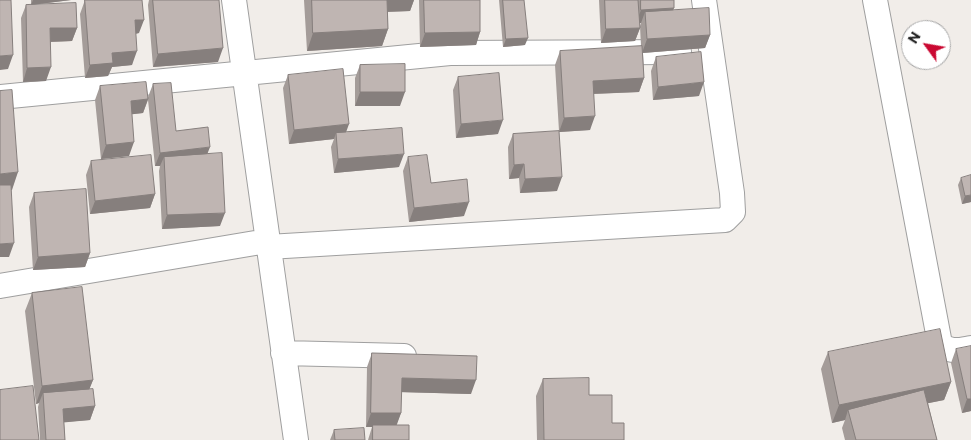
<!DOCTYPE html>
<html>
<head>
<meta charset="utf-8">
<style>
  body { margin:0 }
  #map { position:relative; width:971px; height:440px; overflow:hidden; background:#f1ede9; font-family:Commissioner,sans-serif }
  canvas { display:block }
  .north { position:absolute; left:901px; top:20px; width:50px; height:50px; box-sizing:border-box; background:#fff; border:1px solid #a7a7a7; border-radius:50%; rotate:302deg; font-size:14px; font-weight:700; line-height:20px; text-align:center; color:#222 }
  .north::after { content:''; display:block; margin:auto; width:18px; height:22px; background:#ca0932; clip-path:polygon(50% 0,100% 100%,50% 72%,0 100%) }
</style>
</head>
<body>
<div id="map">
<canvas width="971" height="440"></canvas>
<div class="north">N</div>
</div>
<script>
const ctx = document.querySelector('canvas').getContext('2d');
ctx.lineJoin = 'round';
function stroke(path, color, width, dash) {
  ctx.strokeStyle = color;
  ctx.lineWidth = width;
  ctx.lineCap = dash ? 'butt' : 'round';
  ctx.setLineDash(dash || []);
  ctx.stroke(path);
}
function paint(path, color) {
  ctx.fillStyle = color;
  ctx.fill(path, 'evenodd');
}
const street = new Path2D(`
  M234 0 296 440
  M875 0 940 344C950 353 959 350 971 348
  M0 97 450 53 679 52
  M268 247 725 220 733 212 732 193 704 0
  M0 286 267 241
  M283 353 404 356`);
stroke(street, '#9f9f9f', 26);
stroke(street, '#fff', 24);
paint(new Path2D(`
  M31 0H71L32 5 77 28 72 41 51 42 46 81 23 82 21 18 26 5H31Z
  M85 0 139 33 136 34 132 65 112 67 108 76 85 78 80 14Z
  M149 0H219L218 62 153 67 148 5Z
  M304 0H414L410 11 388 12V29L382 46 307 51Z
  M419 0H480V32L476 45 420 47Z
  M499 0H524L525 45 503 47Z
  M599 0H674L673 10 710 35 705 48 643 53 644 78 639 92 594 94 590 130 559 132 557 191 520 193 519 178 509 179 508 147 513 134 559 131 555 65 560 51 641 46 640 26 641 23H640V28L635 41 601 43Z
  M656 57 699 96 653 100 651 71Z
  M360 65 400 106H355V78Z
  M288 75 346 133 399 167 334 173 331 147 334 139 289 144 283 88Z
  M458 77 498 134 456 138 453 90Z
  M153 84 176 131 207 154 220 226 162 229 159 171 160 166H155L148 100 143 113 132 114 129 156 101 159 95 100 100 86 148 97Z
  M408 157 431 183 464 216 409 222 403 171Z
  M91 161 155 194 150 208 90 214 86 175Z
  M961 178 971 202 962 204 958 185Z
  M34 193 90 253 85 267 33 270 29 207Z
  M32 293 93 380 89 389 95 406 90 420 64 422 65 440H40L38 407 39 403 36 404 25 311Z
  M956 349 971 411 962 413 951 363Z
  M828 352 951 382 944 400 928 403 937 440H845L842 428 845 420 832 423 821 369Z
  M372 353 471 394 401 392V413L396 425 409 440H368L372 427H366L367 367Z
  M543 379 589 395 612 423 624 440H537L536 396Z
  M334 430 365 440H330Z`), '#a49c99');
paint(new Path2D(`
  M33 0H71L31 5Z
  M385 0H414L410 11 380 12Z
  M674 8 669 21 645 12 641 23H636L641 10Z
  M135 20H144L139 33 130 34Z
  M50 28H77L72 41 45 42Z
  M640 28 635 41 601 43 606 29Z
  M388 29 382 46 307 51 313 33Z
  M480 32 476 45 420 47 425 33Z
  M710 35 705 48 642 53 647 39Z
  M528 38 525 45 503 47 506 39Z
  M223 48 218 62 153 67 158 54Z
  M137 51 132 65 112 67 108 76 85 78 90 65 112 53Z
  M13 55 8 69 0 70V56Z
  M51 67 46 81 23 82 27 68Z
  M644 78 639 92 588 94 593 81Z
  M704 82 699 96 653 100 658 87Z
  M360 92H405L400 106H355Z
  M148 99 143 113 126 115 131 101Z
  M595 116 590 130 559 132 564 118Z
  M503 120 498 134 456 138 461 124Z
  M349 124 344 138 336 133 334 139 289 144 294 130Z
  M134 142 129 156 101 159 106 145Z
  M210 147 205 160 164 157 160 166H155L160 153Z
  M404 154 399 167 334 173 338 159Z
  M524 164 519 178 509 179 514 165Z
  M18 172 12 190 0 191V174Z
  M562 177 557 191 520 193 525 179Z
  M155 194 150 208 90 214 95 201Z
  M971 195V202L962 204 965 196Z
  M469 202 464 216 409 222 414 208Z
  M225 213 220 226 162 229 167 215Z
  M14 243 9 257H0V244Z
  M90 253 85 267 33 270 38 257Z
  M402 378 476 380 471 394 397 392Z
  M93 380 86 398 43 393 39 403 36 404 42 386Z
  M951 382 944 400 851 419 848 410 845 420 832 423 839 405Z
  M967 399H971V411L962 413Z
  M95 406 90 420 58 423 63 409Z
  M371 413H401L396 427 373 425 372 427H366Z`), '#867f7d');
const building = new Path2D(`
  M0 0H11L13 55 0 56Z
  M85 0H142L144 20H135L137 51 112 53 113 63 90 65Z
  M153 0H219L223 48 158 54Z
  M312 0H387L388 29 313 33Z
  M424 0H480V32L425 33Z
  M503 0H524L528 38 506 39Z
  M605 0H638L640 28 606 29Z
  M641 0H674V8L641 10Z
  M76 3 77 28H50L51 67 27 68 26 5Z
  M709 8 710 35 647 39 645 12Z
  M642 46 644 78 593 81 595 116 564 118 560 51Z
  M701 52 704 82 658 87 656 57Z
  M405 64V92H360V65Z
  M343 69 349 124 294 130 288 75Z
  M499 73 503 120 461 124 458 77Z
  M146 82 148 99 131 101 134 142 106 145 100 86Z
  M171 83 176 131 208 127 210 147 160 153 153 84Z
  M12 90 18 172 0 174V91Z
  M402 128 404 154 338 159 336 133Z
  M559 131 562 177 525 179 524 164 514 165 513 134Z
  M222 153 225 213 167 215 164 157Z
  M151 155 155 194 95 201 91 161Z
  M427 155 431 183 467 179 469 202 414 208 408 157Z
  M971 175V195L965 196 961 178Z
  M0 185H11L14 243 0 244Z
  M86 189 90 253 38 257 34 193Z
  M82 287 93 380 42 386 32 293Z
  M940 329 951 382 839 405 828 352Z
  M971 346V399H967L956 349Z
  M372 353 477 356 476 380 402 378 401 413H371Z
  M589 378V395H612V423H624V440H544L543 379Z
  M33 386 39 440H0V390Z
  M93 389 95 406 63 409 65 440H46L43 393Z
  M924 390 937 440H856L848 410Z
  M373 425H409V440H373Z
  M364 428 365 440H335L334 430Z`);
paint(building, '#bfb5b2');
stroke(building, '#867f7d', 1);
</script>
</body>
</html>
